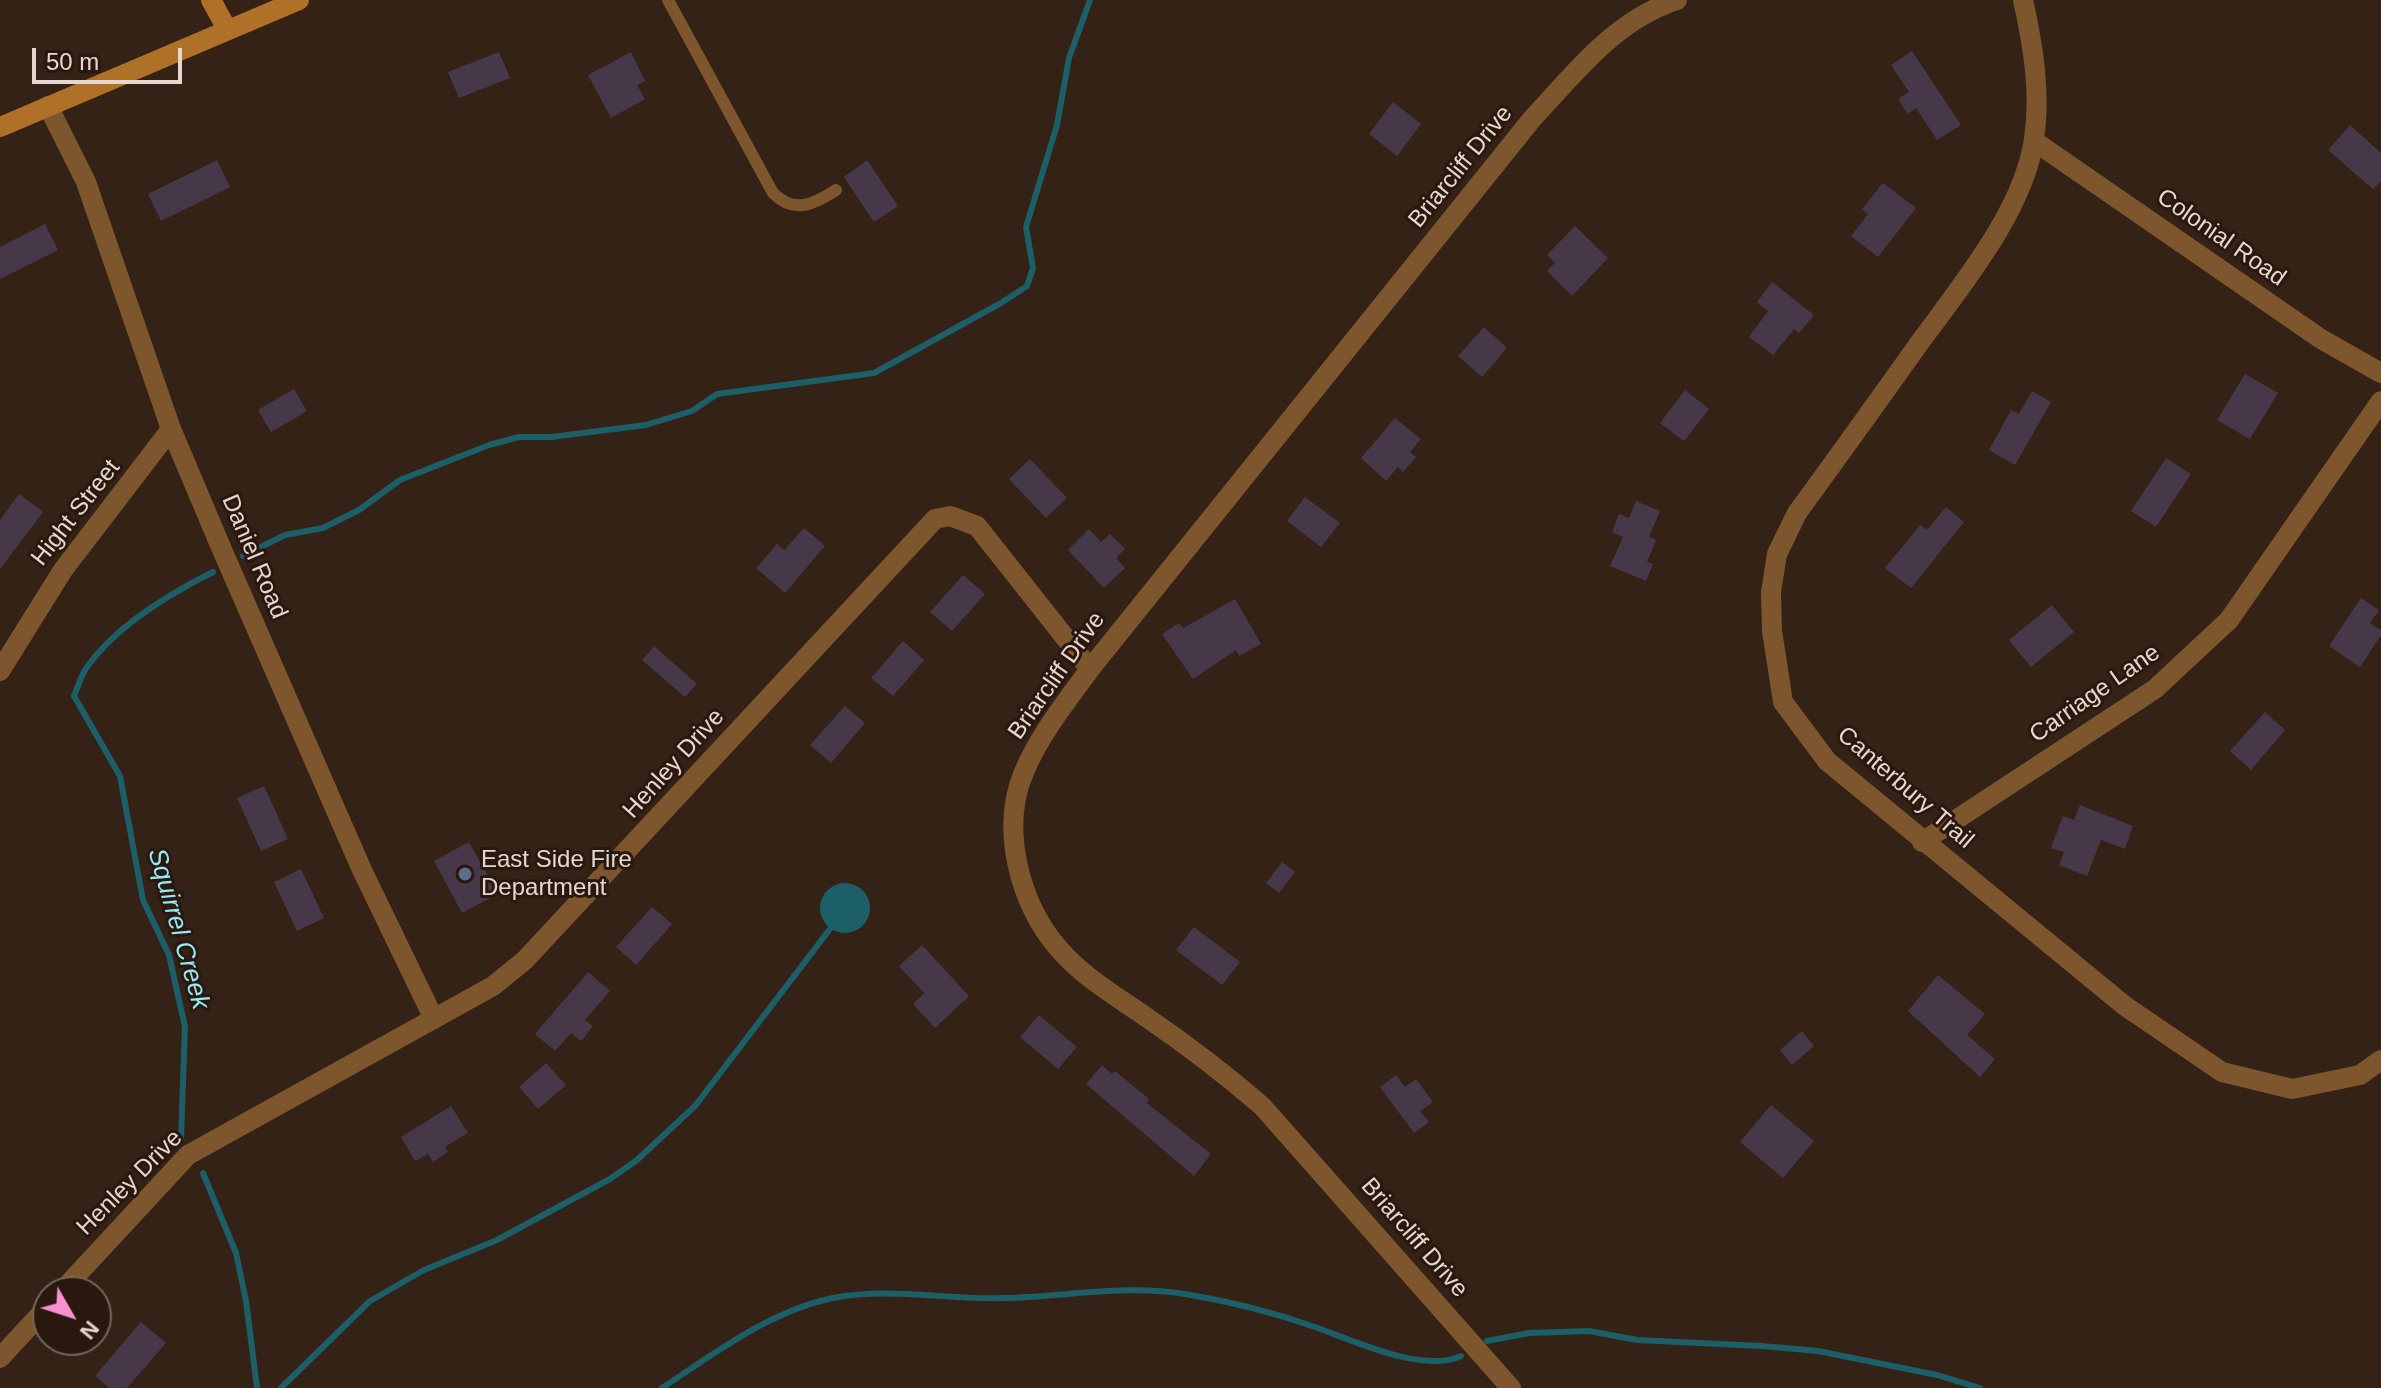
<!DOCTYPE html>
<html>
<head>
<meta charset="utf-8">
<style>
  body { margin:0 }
  #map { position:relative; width:2381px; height:1388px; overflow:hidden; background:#342217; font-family:Helvetica,sans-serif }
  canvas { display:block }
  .north { position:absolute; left:32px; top:1276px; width:80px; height:80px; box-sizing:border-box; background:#2a180e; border:2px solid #74645c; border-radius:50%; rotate:129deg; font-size:22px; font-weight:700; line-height:32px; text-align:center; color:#e4d7d0 }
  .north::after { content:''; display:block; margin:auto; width:28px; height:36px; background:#f690cf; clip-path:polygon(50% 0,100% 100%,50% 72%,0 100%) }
  .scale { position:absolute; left:32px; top:48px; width:150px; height:36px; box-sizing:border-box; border:4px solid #e4d7d0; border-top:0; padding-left:10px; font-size:24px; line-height:28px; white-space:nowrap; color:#e4d7d0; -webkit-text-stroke:6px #2a180e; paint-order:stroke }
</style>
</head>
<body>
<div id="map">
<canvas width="2381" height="1388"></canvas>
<div class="north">N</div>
<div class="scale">50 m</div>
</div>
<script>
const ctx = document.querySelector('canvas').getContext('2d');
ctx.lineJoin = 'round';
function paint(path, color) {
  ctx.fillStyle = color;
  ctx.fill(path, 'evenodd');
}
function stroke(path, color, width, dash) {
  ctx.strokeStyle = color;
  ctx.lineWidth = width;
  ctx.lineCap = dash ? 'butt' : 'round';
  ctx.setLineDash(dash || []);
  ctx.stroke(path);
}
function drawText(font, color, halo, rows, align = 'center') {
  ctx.font = font + ' Helvetica,sans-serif';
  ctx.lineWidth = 6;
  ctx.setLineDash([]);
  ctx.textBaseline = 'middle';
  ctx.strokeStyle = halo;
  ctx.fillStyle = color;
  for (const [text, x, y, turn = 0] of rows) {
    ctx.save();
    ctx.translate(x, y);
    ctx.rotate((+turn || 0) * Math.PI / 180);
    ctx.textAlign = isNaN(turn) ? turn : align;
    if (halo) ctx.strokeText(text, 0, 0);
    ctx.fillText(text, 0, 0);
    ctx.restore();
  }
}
paint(new Path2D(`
  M820 908a25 25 0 1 1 50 0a25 25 0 1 1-50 0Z`), '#1c5f69');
stroke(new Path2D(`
  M243 556 285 535 323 528 359 510 400 480 489 445 519 437H551L646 425 692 411 717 394 874 373 1001 303 1027 286 1033 268 1026 227 1057 125 1069 58 1090 0
  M181 1138 185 1027 169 955 143 900 120 776 74 696C78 687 81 675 87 667 116 626 169 594 213 572
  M203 1173 236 1253 246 1301 257 1388
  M1487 1341 1529 1333 1589 1331 1637 1340 1762 1346 1818 1351 1937 1375 1980 1388
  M281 1388 370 1301 424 1270 497 1240 610 1179 637 1160 695 1106 833 925
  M662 1388C715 1353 770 1311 833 1298 889 1287 947 1300 1003 1298 1063 1297 1126 1284 1185 1294 1228 1301 1275 1313 1315 1327 1352 1340 1423 1374 1461 1356`), '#1c5f69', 6);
paint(new Path2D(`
  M1912 51 1961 125 1937 140 1916 108 1908 114 1898 99 1909 92 1891 65Z
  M499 52 510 78 459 98 448 72Z
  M631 52 645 81 637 85 645 99 611 118 588 75Z
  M1393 102 1421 124 1397 156 1369 134Z
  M2350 125 2381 153V181L2373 189 2328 150Z
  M217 160 230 187 161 221 148 194Z
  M867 160 898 206 874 222 844 177Z
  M1883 183 1916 208 1878 257 1851 236 1868 214 1862 209Z
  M45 224 58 250 0 279V247Z
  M1575 226 1608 258 1572 296 1547 271 1555 263 1547 255Z
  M1772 282 1814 315 1799 333 1794 329 1773 355 1749 337 1768 311 1757 302Z
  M1484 327 1507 348 1482 377 1458 356Z
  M2245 374 2278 393 2250 439 2217 420Z
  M294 389 307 411 271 432 258 410Z
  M1685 390 1709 409 1684 441 1660 423Z
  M2032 391 2051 402 2015 465 1989 450 2011 410 2019 414Z
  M1395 418 1421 439 1410 452 1416 457 1403 472 1398 467 1386 481 1361 458Z
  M2166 458 2191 474 2156 527 2131 511Z
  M1030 459 1067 498 1046 518 1009 479Z
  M19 494 43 512 0 569V520Z
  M1305 497 1340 523 1321 547 1287 521Z
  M1636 501 1660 511 1649 537 1656 540 1647 562 1653 564 1646 581 1610 566 1623 537 1612 532 1619 514 1629 518Z
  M1946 507 1964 522 1911 588 1885 568 1920 525 1927 530Z
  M804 528 825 546 785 593 756 568 777 544 784 550Z
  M1089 529 1101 542 1110 534 1125 549 1116 558 1125 568 1104 588 1068 550Z
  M963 575 985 594 952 631 930 612Z
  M2361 598 2379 610 2370 623 2381 630V635L2360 667 2329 646Z
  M1235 599 1261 644 1239 656 1236 650 1193 679 1162 634 1179 623 1183 628Z
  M2052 605 2074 632 2031 667 2009 640Z
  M903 641 924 660 893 696 871 678Z
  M654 646 697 684 685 697 642 660Z
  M845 706 865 723 831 763 810 745Z
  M2265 712 2285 730 2251 770 2230 751Z
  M264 786 288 839 261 851 237 798Z
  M2080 805 2133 826 2125 849 2101 840 2087 876 2059 865 2064 852 2051 848 2063 816 2074 820Z
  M469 842 498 894 462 913 434 861Z
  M1282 862 1295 872 1279 893 1266 883Z
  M301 869 324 918 297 931 274 882Z
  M652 907 672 924 636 965 616 947Z
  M1194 927 1240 962 1222 985 1176 950Z
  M922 945 969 996 935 1028 913 1004 924 993 899 966Z
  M588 972 610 991 585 1020 593 1026 581 1041 571 1033 555 1051 535 1034Z
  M1938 975 1985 1014 1967 1035 1995 1059 1980 1077 1908 1011Z
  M1039 1015 1077 1047 1058 1069 1020 1037Z
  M1802 1031 1814 1046 1792 1065 1780 1050Z
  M546 1063 566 1085 538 1109 519 1087Z
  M1102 1065 1112 1074 1115 1071 1149 1099 1147 1103 1211 1154 1194 1176 1086 1084Z
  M1396 1075 1405 1087 1416 1079 1433 1102 1420 1111 1429 1122 1414 1133 1380 1087Z
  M1771 1105 1814 1141 1783 1178 1740 1142Z
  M451 1106 468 1133 445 1147 448 1152 433 1162 428 1154 415 1161 401 1137Z
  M141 1322 166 1343 127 1388H109L95 1376Z`), '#473849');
stroke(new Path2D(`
  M668 0 773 193C794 214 813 205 836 190`), '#7e562e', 12);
stroke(new Path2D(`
  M2023 0C2033 45 2041 93 2034 139 2024 211 1960 287 1918 345 1878 401 1838 457 1797 513L1777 554 1771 592 1772 631 1783 702 1827 761 2125 1006 2222 1072 2292 1089 2360 1075 2381 1060
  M48 106 86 182 171 429 223 552 362 870 434 1019
  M2034 141 2321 339 2381 373
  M0 671 63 570 171 429
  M1922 842 2155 689 2229 620 2381 401
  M61 1292 188 1155 493 986 525 960 935 519 950 516 977 526 1090 669
  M0 1358 48 1306
  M1511 1388 1262 1106C1225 1074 1187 1045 1146 1017 1116 996 1083 977 1059 949 1019 903 1000 828 1024 772 1040 734 1066 702 1090 669L1532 119C1575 73 1615 20 1677 0`), '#7e562e', 20);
stroke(new Path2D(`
  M211 0 227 29
  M0 127 299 0`), '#af7028', 20);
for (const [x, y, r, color] of [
  [465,874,8,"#5c6f8a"]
]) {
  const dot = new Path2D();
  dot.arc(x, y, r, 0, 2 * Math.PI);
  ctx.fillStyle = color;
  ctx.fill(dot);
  stroke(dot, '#2a180e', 3);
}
drawText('24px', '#e4d7d0', '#2a180e', [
  ["Briarcliff Drive",1461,167,-51],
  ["Colonial Road",2221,238,35],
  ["Hight Street",76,513,-52],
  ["Daniel Road",254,557,67],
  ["Briarcliff Drive",1057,676,-55],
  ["Carriage Lane",2095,694,-35],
  ["Henley Drive",674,764,-48],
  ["Canterbury Trail",1905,788,41],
  ["Henley Drive",130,1183,-45],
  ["Briarcliff Drive",1414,1238,49]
]);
drawText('24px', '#e4d7d0', '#2a180e', [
  ["East Side Fire",481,860],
  ["Department",481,888]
], 'left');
drawText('italic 26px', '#94e9f8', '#2a180e', [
  ["Squirrel Creek",178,929,74]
]);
</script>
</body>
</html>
